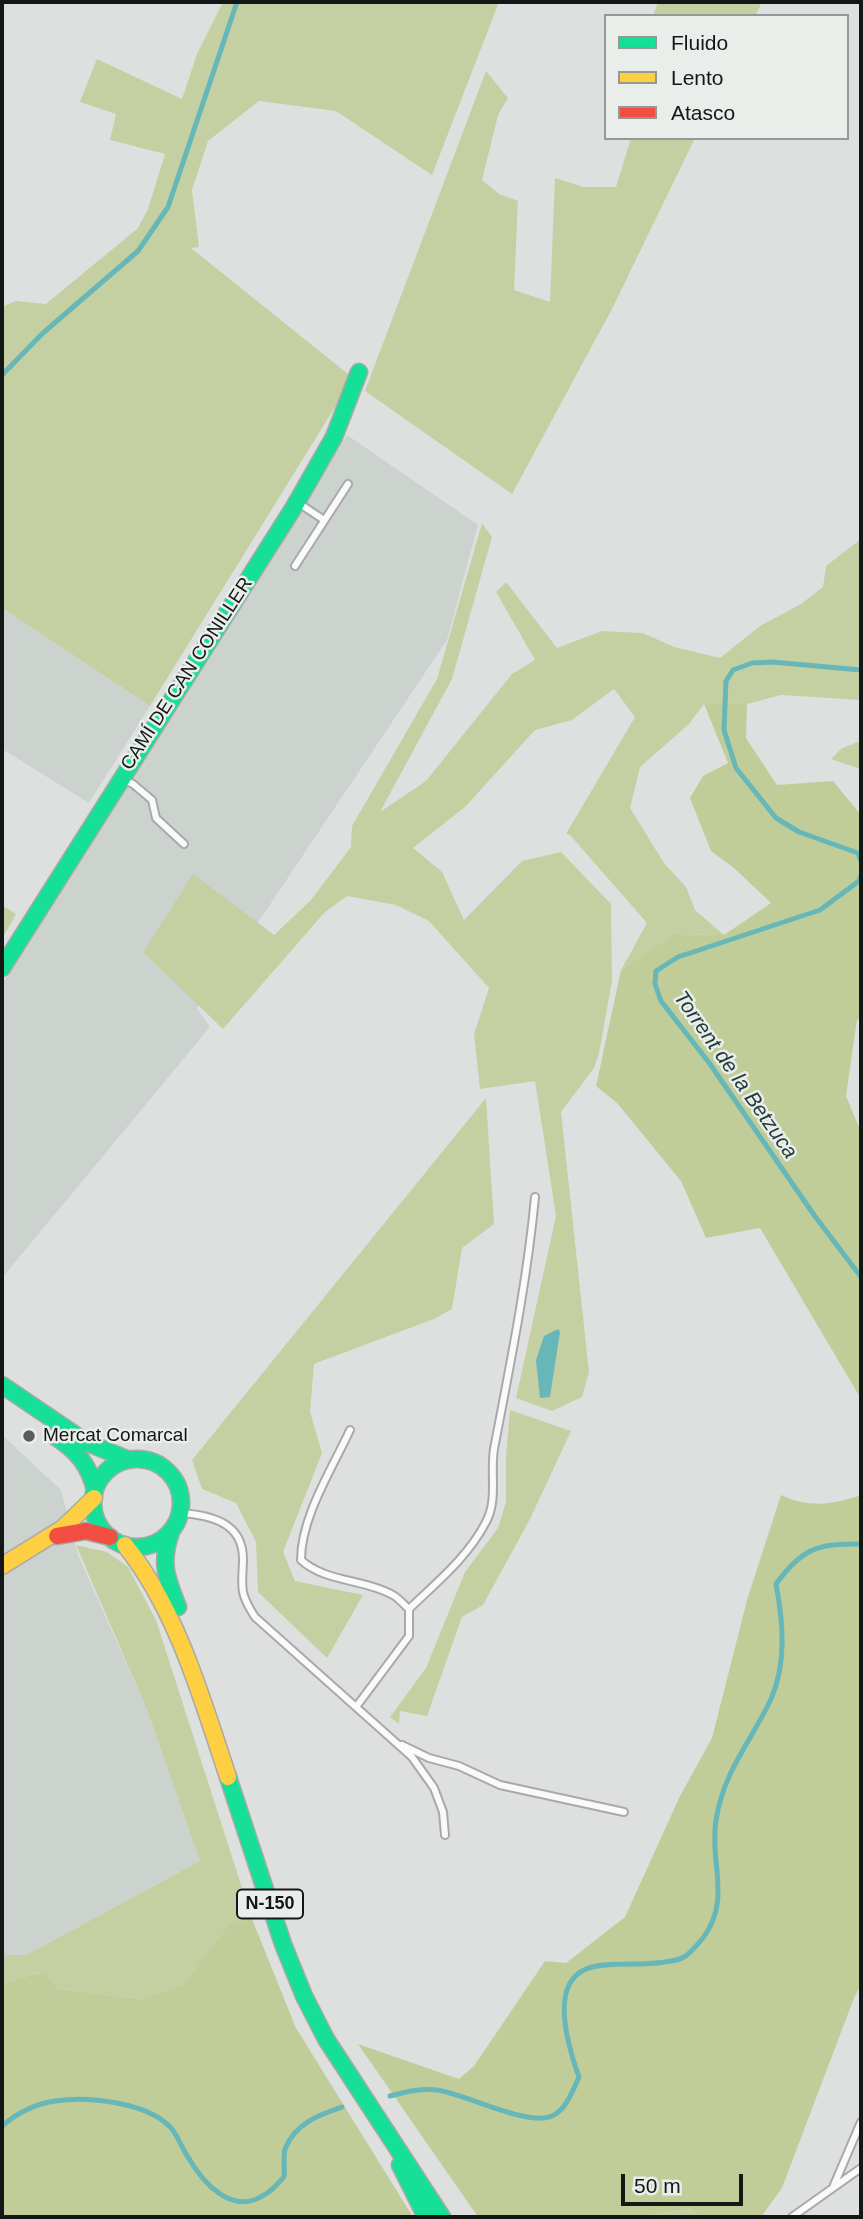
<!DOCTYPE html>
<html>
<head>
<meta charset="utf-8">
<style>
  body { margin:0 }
  #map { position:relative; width:863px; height:2219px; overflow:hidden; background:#dee0df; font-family:Arial,sans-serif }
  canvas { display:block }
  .frame { position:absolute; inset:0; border:4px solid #151716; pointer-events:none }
  .legend { position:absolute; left:604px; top:14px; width:245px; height:126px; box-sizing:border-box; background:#eaeeeb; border:2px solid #959896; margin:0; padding:9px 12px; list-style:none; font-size:21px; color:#151716 }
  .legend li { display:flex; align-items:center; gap:14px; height:35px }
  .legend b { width:35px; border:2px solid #959896 }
  .scale { position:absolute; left:621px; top:2174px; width:122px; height:32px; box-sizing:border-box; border:4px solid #151716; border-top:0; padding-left:9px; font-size:21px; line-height:24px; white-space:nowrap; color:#151716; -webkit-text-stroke:5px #eaeeeb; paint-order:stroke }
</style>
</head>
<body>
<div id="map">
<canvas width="863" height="2219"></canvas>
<div class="frame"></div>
<ul class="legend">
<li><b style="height:9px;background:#16e098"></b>Fluido</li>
<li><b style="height:9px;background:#ffcf43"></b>Lento</li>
<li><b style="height:9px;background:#f24e42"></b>Atasco</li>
</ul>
<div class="scale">50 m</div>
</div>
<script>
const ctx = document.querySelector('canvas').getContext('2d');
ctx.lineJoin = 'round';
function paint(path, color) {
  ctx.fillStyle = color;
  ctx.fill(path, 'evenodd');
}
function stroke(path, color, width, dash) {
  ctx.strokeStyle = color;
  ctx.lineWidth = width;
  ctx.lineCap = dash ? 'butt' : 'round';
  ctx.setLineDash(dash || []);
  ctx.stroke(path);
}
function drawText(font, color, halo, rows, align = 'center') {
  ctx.font = font + ' Arial,sans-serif';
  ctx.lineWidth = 5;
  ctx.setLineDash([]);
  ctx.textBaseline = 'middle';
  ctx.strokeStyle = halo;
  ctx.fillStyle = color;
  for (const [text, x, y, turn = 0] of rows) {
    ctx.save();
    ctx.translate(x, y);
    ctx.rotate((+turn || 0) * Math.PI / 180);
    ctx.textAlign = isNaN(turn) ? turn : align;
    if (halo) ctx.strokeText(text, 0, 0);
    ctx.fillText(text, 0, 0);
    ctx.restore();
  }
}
paint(new Path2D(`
  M347 435 478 525 447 640 261 918 197 1008 210 1027 2 1278V984Z
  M2 608 150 706 89 803 2 749Z
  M2 1435 61 1490 78 1555 147 1710 200 1861 26 1955H2Z`), '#ccd3cf');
paint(new Path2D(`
  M223 2H499L432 175 336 111 259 101 208 141 192 190 199 247 191 248 353 378 150 706 2 608V307L16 301 46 304 138 228 148 209 165 154 110 140 116 114 80 102 97 59 182 99 197 54Z
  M658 2H762L755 16H653Z
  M486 71 508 98 498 115 482 180 499 194 518 201 514 290 550 302 555 178 584 187H616L631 138H695L612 309 512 494 365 391Z
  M482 523 492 537 452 679 380 812 426 781 512 674 535 660 496 592 506 582 557 648 602 631 643 633 674 647 720 658 760 626 801 604 823 587 826 566 861 539V700L781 695 747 704H704L689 724 640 767 630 808 664 863 686 887 695 910 724 935 673 934 621 970 647 923 570 835 566 834 635 717 614 689 572 720 535 730 465 807 413 848 442 872 464 920 522 861 561 852 611 904 612 981 599 1053 594 1068 561 1112 589 1372 582 1397 552 1411 516 1398 556 1216 535 1081 480 1089 474 1034 489 988 429 921 396 905 347 896 325 912 223 1029 143 952 193 874 274 935 311 900 351 847 352 826 437 679Z
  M861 741 860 769 831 759 842 748Z
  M2 905 16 914 2 939Z
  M486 1098 494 1224 462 1248 452 1309 434 1319 314 1364 310 1412 322 1453 283 1552 295 1581 363 1595 327 1658 258 1592 256 1542 236 1503 202 1489 192 1460Z
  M510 1410 571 1431 530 1519 483 1605 462 1617 427 1716 400 1711 399 1724 390 1717 426 1668 465 1572 498 1528 506 1502V1457Z
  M76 1545 107 1552 128 1567 156 1620 252 1919 230 1925 183 1984 140 1999 59 1989 41 1972 2 1983V1955H26L200 1861 147 1710Z
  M693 2209 700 2217H632Z`), '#c4d0a1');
paint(new Path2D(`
  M704 704H747L746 738 777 785 833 781 861 815V1017L857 1020 846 1096 861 1132V1399L760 1228 706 1238 681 1181 617 1103 596 1086 621 970 673 934 724 935 771 903 734 868 711 851 690 798 703 776 728 763Z
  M781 1495C808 1508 833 1505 861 1495V1985L854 1998 782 2188 761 2217H700L692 2209 632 2217H478L358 2044 459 2079 474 2066 545 1961 566 1963 625 1917 680 1796 712 1738 747 1600Z
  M252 1919 296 2028 413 2217H2V1983L42 1972 59 1989 140 1999 183 1984 230 1924Z`), '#c0cd99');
paint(new Path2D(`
  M558 1329 560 1332 550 1397 540 1398 536 1360 544 1336Z`), '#68b7b8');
stroke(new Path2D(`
  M2 375 43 333 138 251 168 207 237 2
  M861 670 772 662 752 663 733 670 726 681 724 730 736 768 776 818 799 832 858 853 861 861
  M861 875 859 881 820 910 678 957 656 971 655 984 661 1001 710 1064 814 1215 861 1277
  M390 2096C405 2092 421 2088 437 2090 463 2093 528 2127 552 2116 566 2110 573 2090 579 2077 569 2049 549 1987 584 1970 597 1963 627 1964 642 1964 654 1963 674 1963 684 1957 690 1954 698 1944 703 1938 732 1899 709 1862 716 1820 724 1770 751 1742 771 1699 787 1663 783 1621 776 1584 803 1547 818 1544 861 1544
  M2 2126C16 2114 35 2104 55 2101 87 2096 149 2102 172 2129 178 2137 182 2148 188 2157 203 2183 232 2216 264 2195 272 2191 278 2183 284 2177 285 2169 283 2156 285 2149 295 2123 319 2115 342 2107`), '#68b7b8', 5);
const lane = new Path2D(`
  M300 504 324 520
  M295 566 348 484
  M122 779 133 784 152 800 156 818 184 844
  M350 1430C332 1469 301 1517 301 1560 325 1582 363 1579 391 1594 398 1597 403 1604 409 1609V1636L356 1707
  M180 1513C210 1515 243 1522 243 1559 243 1570 241 1582 243 1592 245 1602 250 1609 255 1617L412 1757 434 1788 443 1812 445 1835
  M409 1609C437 1582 468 1557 486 1522 498 1500 490 1473 494 1449 510 1365 527 1282 535 1197
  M402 1745 429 1758 459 1766 500 1785 624 1812
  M834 2185 861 2122
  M792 2217 861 2168`);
const fast = new Path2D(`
  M2 968 294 507 334 437 359 372
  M2 1385 86 1442 129 1460
  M56 1437C77 1451 89 1465 95 1490
  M93 1503a44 44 0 1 1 88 0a44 44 0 1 1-88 0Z
  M171 1532C160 1563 166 1577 178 1607
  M228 1777 283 1944 304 1996 326 2039 442 2217
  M400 2165 426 2217`);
const slow = new Path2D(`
  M125 1545C177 1610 202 1699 228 1777
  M2 1566 63 1528 94 1498`);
const jam = new Path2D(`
  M57 1536 86 1531 110 1537`);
stroke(lane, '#a8a9a8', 10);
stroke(fast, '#a8a9a8', 19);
stroke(slow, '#a8a9a8', 19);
stroke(jam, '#a8a9a8', 19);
stroke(lane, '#fafafa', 6);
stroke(fast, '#16e098', 16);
stroke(slow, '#ffcf43', 16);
stroke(jam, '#f24e42', 16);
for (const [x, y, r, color] of [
  [29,1436,7,"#5b5d5c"]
]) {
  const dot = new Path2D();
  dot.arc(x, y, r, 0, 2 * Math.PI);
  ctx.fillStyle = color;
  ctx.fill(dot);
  stroke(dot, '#eaeeeb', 2.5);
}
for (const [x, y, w] of [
  [270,1904,66]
]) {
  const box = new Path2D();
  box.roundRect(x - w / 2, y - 14.5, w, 29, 5);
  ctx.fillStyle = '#eaeeeb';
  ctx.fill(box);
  stroke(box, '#151716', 2);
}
drawText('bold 18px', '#151716', null, [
  ["N-150",270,1904]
]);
drawText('19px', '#151716', '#eaeeeb', [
  ["CAMÍ DE CAN CONILLER",187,674,-57]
]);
drawText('19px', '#151716', '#eaeeeb', [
  ["Mercat Comarcal",43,1436]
], 'left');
drawText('italic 21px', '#223b3b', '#eaeeeb', [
  ["Torrent de la Betzuca",735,1075,55]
]);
</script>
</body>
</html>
